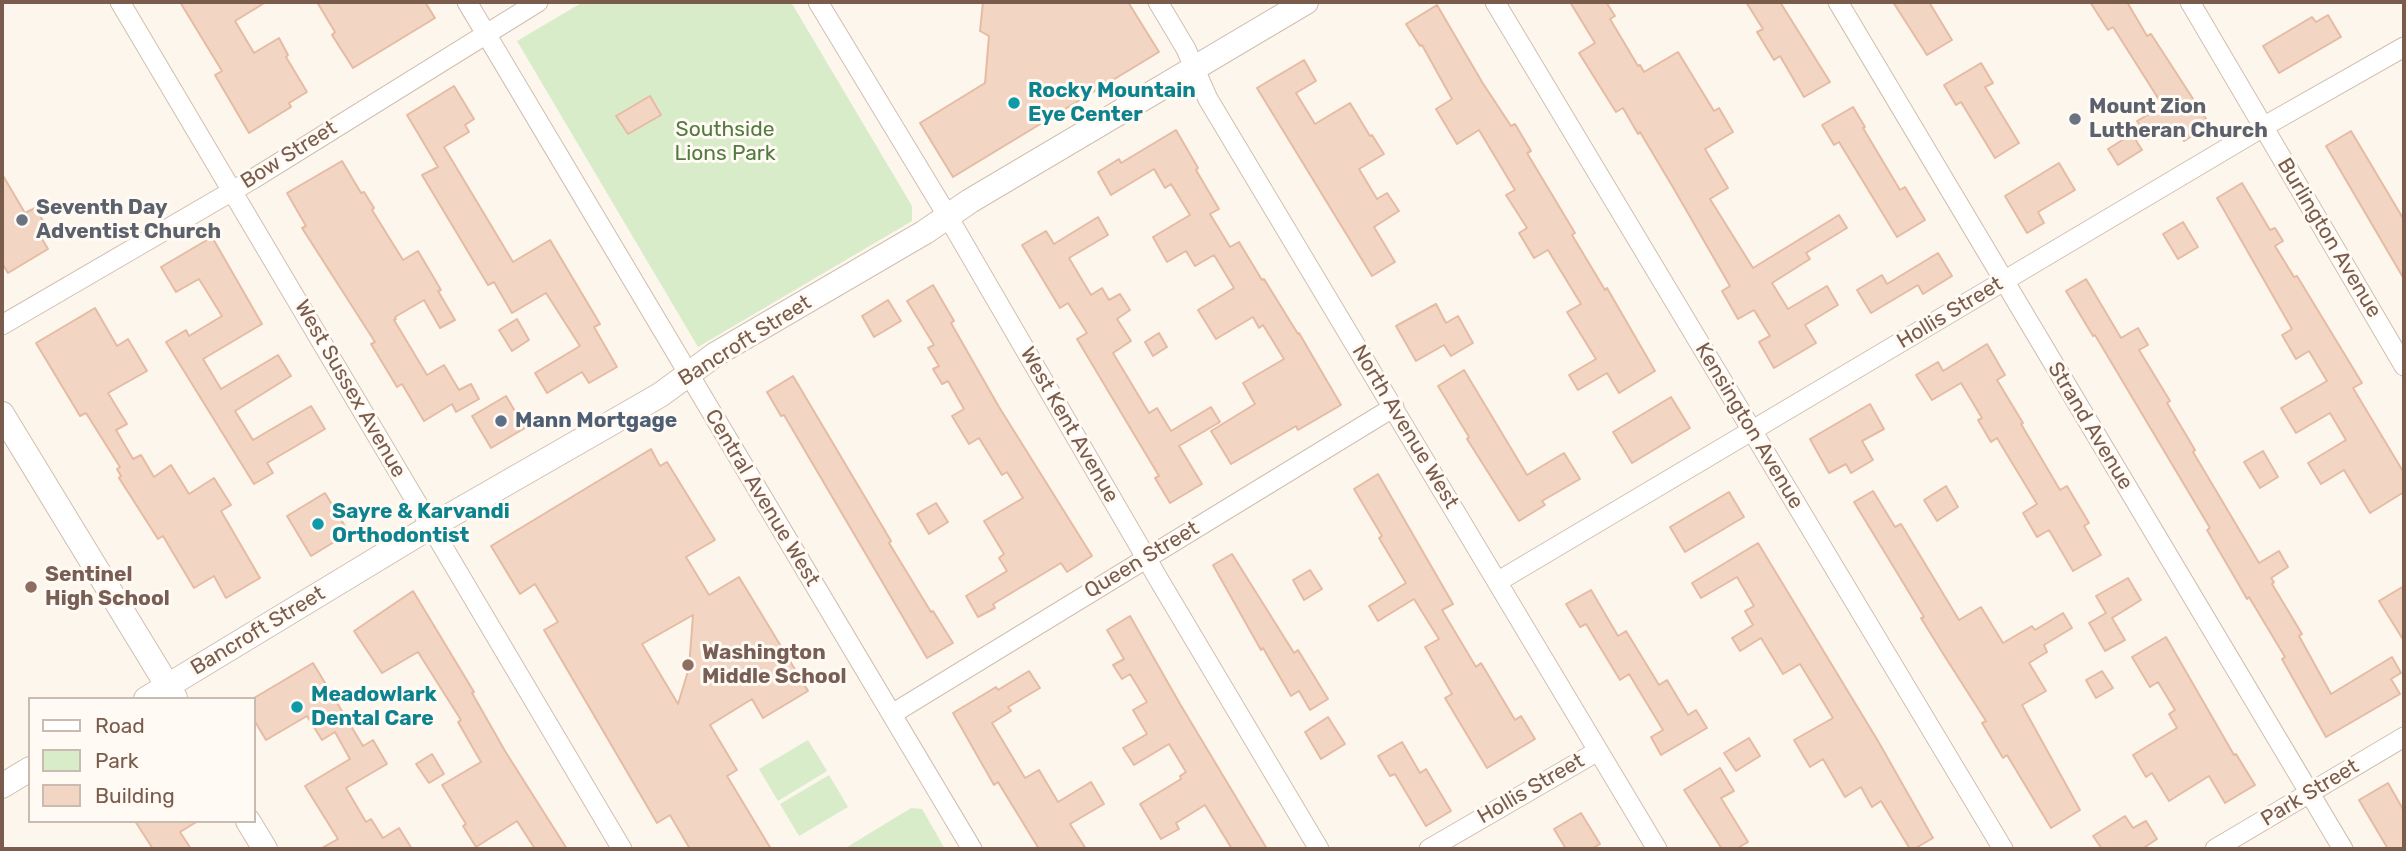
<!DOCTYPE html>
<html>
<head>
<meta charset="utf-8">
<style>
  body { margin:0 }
  #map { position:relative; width:2406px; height:851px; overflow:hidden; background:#fdf6ec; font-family:Rubik,sans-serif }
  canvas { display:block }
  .frame { position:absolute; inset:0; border:4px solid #7a5c4d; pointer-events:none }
  .legend { position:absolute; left:28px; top:697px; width:228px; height:126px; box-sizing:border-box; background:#fffaf3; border:2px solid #cabbb1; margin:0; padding:9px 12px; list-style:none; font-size:21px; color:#7a5c4d }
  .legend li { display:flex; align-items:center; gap:14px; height:35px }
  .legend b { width:35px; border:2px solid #cabbb1 }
</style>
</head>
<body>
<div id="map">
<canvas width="2406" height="851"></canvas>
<div class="frame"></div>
<ul class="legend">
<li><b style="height:9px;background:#fff"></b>Road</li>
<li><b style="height:19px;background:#d8ecc9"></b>Park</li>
<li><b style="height:19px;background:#f3d5c3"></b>Building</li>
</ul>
</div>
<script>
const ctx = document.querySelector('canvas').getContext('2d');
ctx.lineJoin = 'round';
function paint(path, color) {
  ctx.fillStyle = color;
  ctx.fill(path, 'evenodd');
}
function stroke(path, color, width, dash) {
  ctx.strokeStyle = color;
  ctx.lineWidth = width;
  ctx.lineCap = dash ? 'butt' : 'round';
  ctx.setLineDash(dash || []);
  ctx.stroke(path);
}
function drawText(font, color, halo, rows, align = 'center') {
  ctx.font = font + ' Rubik,sans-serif';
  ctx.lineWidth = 6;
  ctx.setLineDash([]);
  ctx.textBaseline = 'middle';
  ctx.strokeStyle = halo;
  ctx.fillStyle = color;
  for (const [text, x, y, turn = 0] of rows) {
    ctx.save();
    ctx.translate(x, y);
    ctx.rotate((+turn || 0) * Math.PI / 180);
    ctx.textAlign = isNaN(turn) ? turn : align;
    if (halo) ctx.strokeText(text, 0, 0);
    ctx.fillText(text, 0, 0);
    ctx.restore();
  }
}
paint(new Path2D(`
  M583 2H791L912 206V221L698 347 517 41Z
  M808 740 827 771 778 801 759 769Z
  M829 775 848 807 799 836 780 804Z
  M911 808 922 809 945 849H844Z`), '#d8ecc9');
const building = new Path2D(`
  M180 2H266L235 21 254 53 279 38 288 55 286 57 307 92 289 103 291 107 249 133 215 75 222 71Z
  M317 2H425L435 18 353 68 332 35 335 32Z
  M983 2H1128L1159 52 953 177 920 123 985 83 989 36 980 31Z
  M1570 2H1606L1615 16 1610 19 1638 66 1640 65 1644 72 1678 52 1714 111 1719 108 1733 132 1705 149 1728 188 1710 199 1753 268 1839 215 1847 228 1806 253 1810 259 1772 283 1788 309 1827 286 1838 305 1805 325 1816 343 1774 368 1759 342 1770 336 1754 310 1738 319 1722 291 1730 286 1674 189 1640 132 1638 134 1623 108 1616 112 1579 53 1595 43Z
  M1746 2H1780L1830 82 1804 97 1780 56 1774 60 1757 32 1763 29Z
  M1893 2H1929L1952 40 1927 55Z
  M2090 2H2127L2147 36 2151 34 2210 125 2184 141 2174 124 2148 139 2137 121 2163 106 2113 27 2108 30Z
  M1437 5 1482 82 1511 126 1515 124 1531 151 1527 153 1575 233 1572 235 1605 290 1607 288 1655 371 1619 393 1607 373 1578 390 1569 375 1596 359 1567 312 1581 304 1548 250 1534 258 1519 233 1527 228 1506 195 1515 190 1479 130 1457 144 1436 109 1452 99 1422 45 1420 46 1406 24Z
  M2328 15 2341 37 2279 73 2263 46 2312 17 2316 22Z
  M1304 60 1316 81 1296 93 1315 124 1350 103 1370 136 1372 135 1384 154 1359 169 1377 199 1387 193 1399 211 1374 227 1395 262 1372 276 1257 88Z
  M1981 63 1993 83 1985 87 2019 143 1995 158 1961 102 1956 105 1944 85Z
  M454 86 474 119 465 125 469 132 444 147 513 262 550 240 600 324 594 327 617 367 589 383 582 372 547 393 535 373 580 346 546 293 512 313 494 282 488 285 422 175 438 167 407 115Z
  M650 96 661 115 628 134 616 116Z
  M1853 107 1865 127 1863 128 1900 190 1905 187 1925 220 1897 237 1839 142 1834 145 1822 125Z
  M1176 130 1198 168 1196 170 1219 209 1210 214 1230 247 1239 242 1262 280 1264 279 1298 334 1299 333 1341 405 1298 430 1296 426 1231 464 1211 431 1255 404 1243 383 1284 359 1263 325 1259 328 1253 317 1216 339 1198 310 1234 288 1214 255 1195 266 1186 251 1167 262 1153 237 1190 215 1171 184 1165 188 1154 169 1111 195 1098 172 1119 159 1121 163Z
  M2351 131 2404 220V279L2326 146Z
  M2132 134 2142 150 2118 165 2108 149Z
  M342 161 361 193 364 192 374 208 372 210 403 260 418 251 441 290 438 291 455 320 440 328 424 300 395 317 396 319 394 320 427 375 444 365 459 390 471 384 479 399 456 412 452 404 424 421 402 384 397 387 371 344 375 342 302 228 306 226 287 193Z
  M2059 163 2075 190 2038 212 2044 223 2027 233 2005 196Z
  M2 174 25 213 35 208 47 227 38 232 48 249 8 273 2 263Z
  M2242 183 2270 230 2275 228 2283 241 2275 246 2294 277 2297 276 2362 383 2353 388 2404 473V492L2370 513 2344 470 2321 484 2308 463 2346 440 2330 413 2296 433 2281 408 2327 381 2309 351 2296 359 2282 335 2292 329 2217 198Z
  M1098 217 1108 235 1069 258 1091 295 1102 288 1109 300 1120 294 1130 310 1117 319 1131 341 1113 353 1149 413 1157 408 1171 431 1211 407 1220 422 1179 446 1202 484 1170 503 1155 478 1159 476 1077 339 1087 333 1068 303 1060 308 1022 245 1046 231 1054 244Z
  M2183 222 2198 247 2178 259 2163 234Z
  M212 237 262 324 203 359 221 389 278 355 291 376 235 411 253 440 311 406 325 429 267 463 273 473 254 484 166 342 186 330 189 336 222 316 199 279 176 292 161 267Z
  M1938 253 1952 276 1923 294 1918 285 1871 313 1857 290 1882 275 1887 284Z
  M2086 279 2121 338 2138 328 2148 345 2139 350 2170 401 2167 403 2195 450 2193 452 2259 563 2279 551 2288 567 2271 578 2274 582 2272 584 2302 634 2299 636 2331 694 2392 657 2401 673 2391 679 2400 694 2326 737 2282 659 2285 657 2249 597 2247 599 2235 578 2207 530 2210 528 2095 335 2093 336 2066 291Z
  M933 285 954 321 951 323 999 407 1092 556 1067 572 1061 563 993 604 995 608 978 617 966 596 1007 571 999 558 1004 554 984 521 1023 498 1007 472 1002 475 979 438 969 444 952 416 964 409 948 381 942 384 933 369 939 366 928 348 934 345 907 301Z
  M888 300 901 321 874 337 862 316Z
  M1436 304 1446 323 1458 316 1473 343 1451 356 1444 345 1416 361 1396 326Z
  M95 308 117 346 128 339 147 371 108 393 127 424 116 430 133 459 141 455 154 477 171 465 189 494 214 478 231 505 221 511 260 578 226 598 214 576 194 588 163 536 158 539 119 478 121 476 117 469 120 467 86 413 80 416 36 343Z
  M517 319 529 340 512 351 499 330Z
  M1159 333 1167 347 1153 356 1145 342Z
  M1987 344 2005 375 1997 380 2023 423 2021 424 2060 490 2067 486 2089 523 2084 526 2101 555 2073 571 2049 530 2037 537 2023 513 2037 504 1997 438 1991 442 1978 420 1982 418 1961 383 1932 400 1916 375 1938 362 1943 371Z
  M1464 370 1527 475 1564 453 1580 479 1542 501 1545 505 1519 521 1467 439 1469 437 1438 386Z
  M793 376 891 541 889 543 931 612 933 611 953 643 927 658 784 415 781 416 767 392Z
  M506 396 525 428 491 448 472 416Z
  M1671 397 1690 428 1632 463 1613 432Z
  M1870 404 1884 429 1862 441 1873 460 1851 473 1846 464 1829 473 1810 439Z
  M651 449 660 466 667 462 715 540 686 557 709 595 739 577 808 691 763 718 752 699 710 725 737 770 727 776 771 849H690L670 815 657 823 544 630 558 622 535 584 520 594 491 546ZM693 615 689 668 678 704 642 644Z
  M2263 451 2278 477 2260 488 2244 462Z
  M1378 474 1453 604 1442 610 1476 667 1481 663 1515 720 1521 716 1535 739 1487 768 1445 698 1452 694 1425 647 1439 639 1414 599 1378 621 1369 606 1406 583 1379 538 1382 536 1354 489Z
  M1946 486 1958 507 1937 521 1924 500Z
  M1873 491 1895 527 1901 524 1959 620 1981 607 2003 643 2032 626 2035 630 2063 613 2072 628 2044 645 2047 652 2029 663 2046 691 2022 705 2080 810 2051 828 2007 755 2003 758 1982 723 1986 721 1942 652 1921 618 1924 617 1854 502Z
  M1729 492 1744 517 1685 552 1670 527Z
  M325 493 349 533 311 556 287 516Z
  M936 503 948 522 929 534 917 514Z
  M1758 543 1878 741 1933 838 1914 849H1910L1881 801 1872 807 1861 787 1845 797 1823 759 1810 767 1794 740 1833 718 1800 664 1783 674 1761 638 1740 651 1732 638 1753 625 1745 611 1754 606 1737 577 1701 598 1692 583Z
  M1232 554 1294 653 1298 650 1328 699 1310 710 1299 691 1291 696 1263 648 1261 650 1213 565Z
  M1310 570 1322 589 1304 600 1293 580Z
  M2128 578 2141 600 2112 618 2125 640 2105 651 2089 623 2106 613 2096 596Z
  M2404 586V641L2379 601Z
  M1591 590 1618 636 1626 631 1659 685 1667 680 1688 715 1696 710 1707 728 1661 755 1651 737 1663 730 1629 674 1620 680 1586 624 1580 627 1566 604Z
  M413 591 474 692 472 693 505 751 567 849H535L517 821 476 847 463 826 466 824 442 785 481 762 458 722 461 720 418 652 382 673 354 631Z
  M1130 616 1180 704 1267 849H1232L1205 805 1176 823 1179 829 1161 839 1140 804 1181 779 1180 776 1186 772 1169 744 1134 765 1123 748 1147 734 1133 710 1147 702 1130 674 1122 679 1113 665 1124 659 1107 630Z
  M2166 637 2234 755 2236 754 2255 785 2225 803 2209 776 2169 801 2152 773 2146 777 2133 755 2177 728 2169 714 2175 710 2158 682 2150 687 2132 657Z
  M313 663 363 746 373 740 387 764 346 788 366 822 371 819 383 838 399 828 412 849H320L338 839 305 786 350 759 335 732 322 740 307 716 266 740 254 720V698Z
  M1029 671 1040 688 1008 707 1011 711 992 723 1025 778 1039 770 1058 802 1091 782 1104 804 1070 824 1086 849H1039L998 782 994 785 953 713 996 687 998 690Z
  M2102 671 2113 688 2096 698 2086 680Z
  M1328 717 1345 744 1321 759 1305 732Z
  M1749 738 1760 756 1736 771 1724 753Z
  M1402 742 1420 773 1426 769 1451 811 1426 826 1395 774 1390 776 1378 756Z
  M432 754 444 774 429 783 416 764Z
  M1720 768 1734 791 1721 798 1748 842 1736 849H1722L1684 790Z
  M2388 783 2404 811V849H2388L2359 800Z
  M1581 813 1600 844 1591 849H1566L1554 829Z
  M2125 816 2133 828 2146 821 2157 839 2142 849H2102L2093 836Z
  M135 821H198L180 832 191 849H153Z`);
paint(building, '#f3d5c3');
stroke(building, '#e6bba3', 2);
const minor = new Path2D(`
  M120 2 622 849
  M467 2 972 849
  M818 2 947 215 1159 580 1319 849
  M1158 2 1186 49 1208 99 1657 849
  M1495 2 2003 849
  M1838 2 2343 849
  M2190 2 2404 366
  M2 325 253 179 538 2
  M1497 582 2263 127 2404 47
  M892 714 1394 407
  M1429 849 1598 751
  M2215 849 2404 737`);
const tertiary = new Path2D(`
  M2 414 175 698
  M146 699 430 527 660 395 716 354 925 232 970 201 1306 2
  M2 786 30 769
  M248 821 265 849`);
stroke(minor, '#d1beb0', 21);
stroke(tertiary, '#d1beb0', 26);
stroke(minor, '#fff', 19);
stroke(tertiary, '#fff', 24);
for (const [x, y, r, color] of [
  [1014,103,7,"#0f9aa8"],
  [2075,119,7,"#6b7280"],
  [22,220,7,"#6b7280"],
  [501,421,7,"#5c6f8a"],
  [318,524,7,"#0f9aa8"],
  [31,587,7,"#8d6e63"],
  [688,665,7,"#8d6e63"],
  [297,707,7,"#0f9aa8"]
]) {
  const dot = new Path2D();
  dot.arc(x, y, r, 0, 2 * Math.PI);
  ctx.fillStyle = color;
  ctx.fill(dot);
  stroke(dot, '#fffaf3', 2.5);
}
drawText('bold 21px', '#0d838f', '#fffaf3', [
  ["Rocky Mountain",1028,91],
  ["Eye Center",1028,115],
  ["Sayre & Karvandi",332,512],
  ["Orthodontist",332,536],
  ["Meadowlark",311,695],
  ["Dental Care",311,719]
], 'left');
drawText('bold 21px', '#5b616d', '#fffaf3', [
  ["Mount Zion",2089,107],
  ["Lutheran Church",2089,131],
  ["Seventh Day",36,208],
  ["Adventist Church",36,232]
], 'left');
drawText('21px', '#537a41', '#fffaf3', [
  ["Southside",725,130],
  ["Lions Park",725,154]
]);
drawText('21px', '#7a5c4d', '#fffaf3', [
  ["Bow Street",289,155,-32],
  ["Burlington Avenue",2329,238,59],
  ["Hollis Street",1950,313,-31],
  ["Bancroft Street",745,341,-32],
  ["West Sussex Avenue",350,389,60],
  ["West Kent Avenue",1069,425,60],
  ["Kensington Avenue",1749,426,59],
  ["Strand Avenue",2090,426,59],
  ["North Avenue West",1405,427,59],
  ["Central Avenue West",762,498,59],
  ["Queen Street",1142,560,-31],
  ["Bancroft Street",258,631,-31],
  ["Hollis Street",1531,789,-30],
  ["Park Street",2310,793,-31]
]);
drawText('bold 21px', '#4e5e75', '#fffaf3', [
  ["Mann Mortgage",515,421]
], 'left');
drawText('bold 21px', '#785e54', '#fffaf3', [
  ["Sentinel",45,575],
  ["High School",45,599],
  ["Washington",702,653],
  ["Middle School",702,677]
], 'left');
</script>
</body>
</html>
